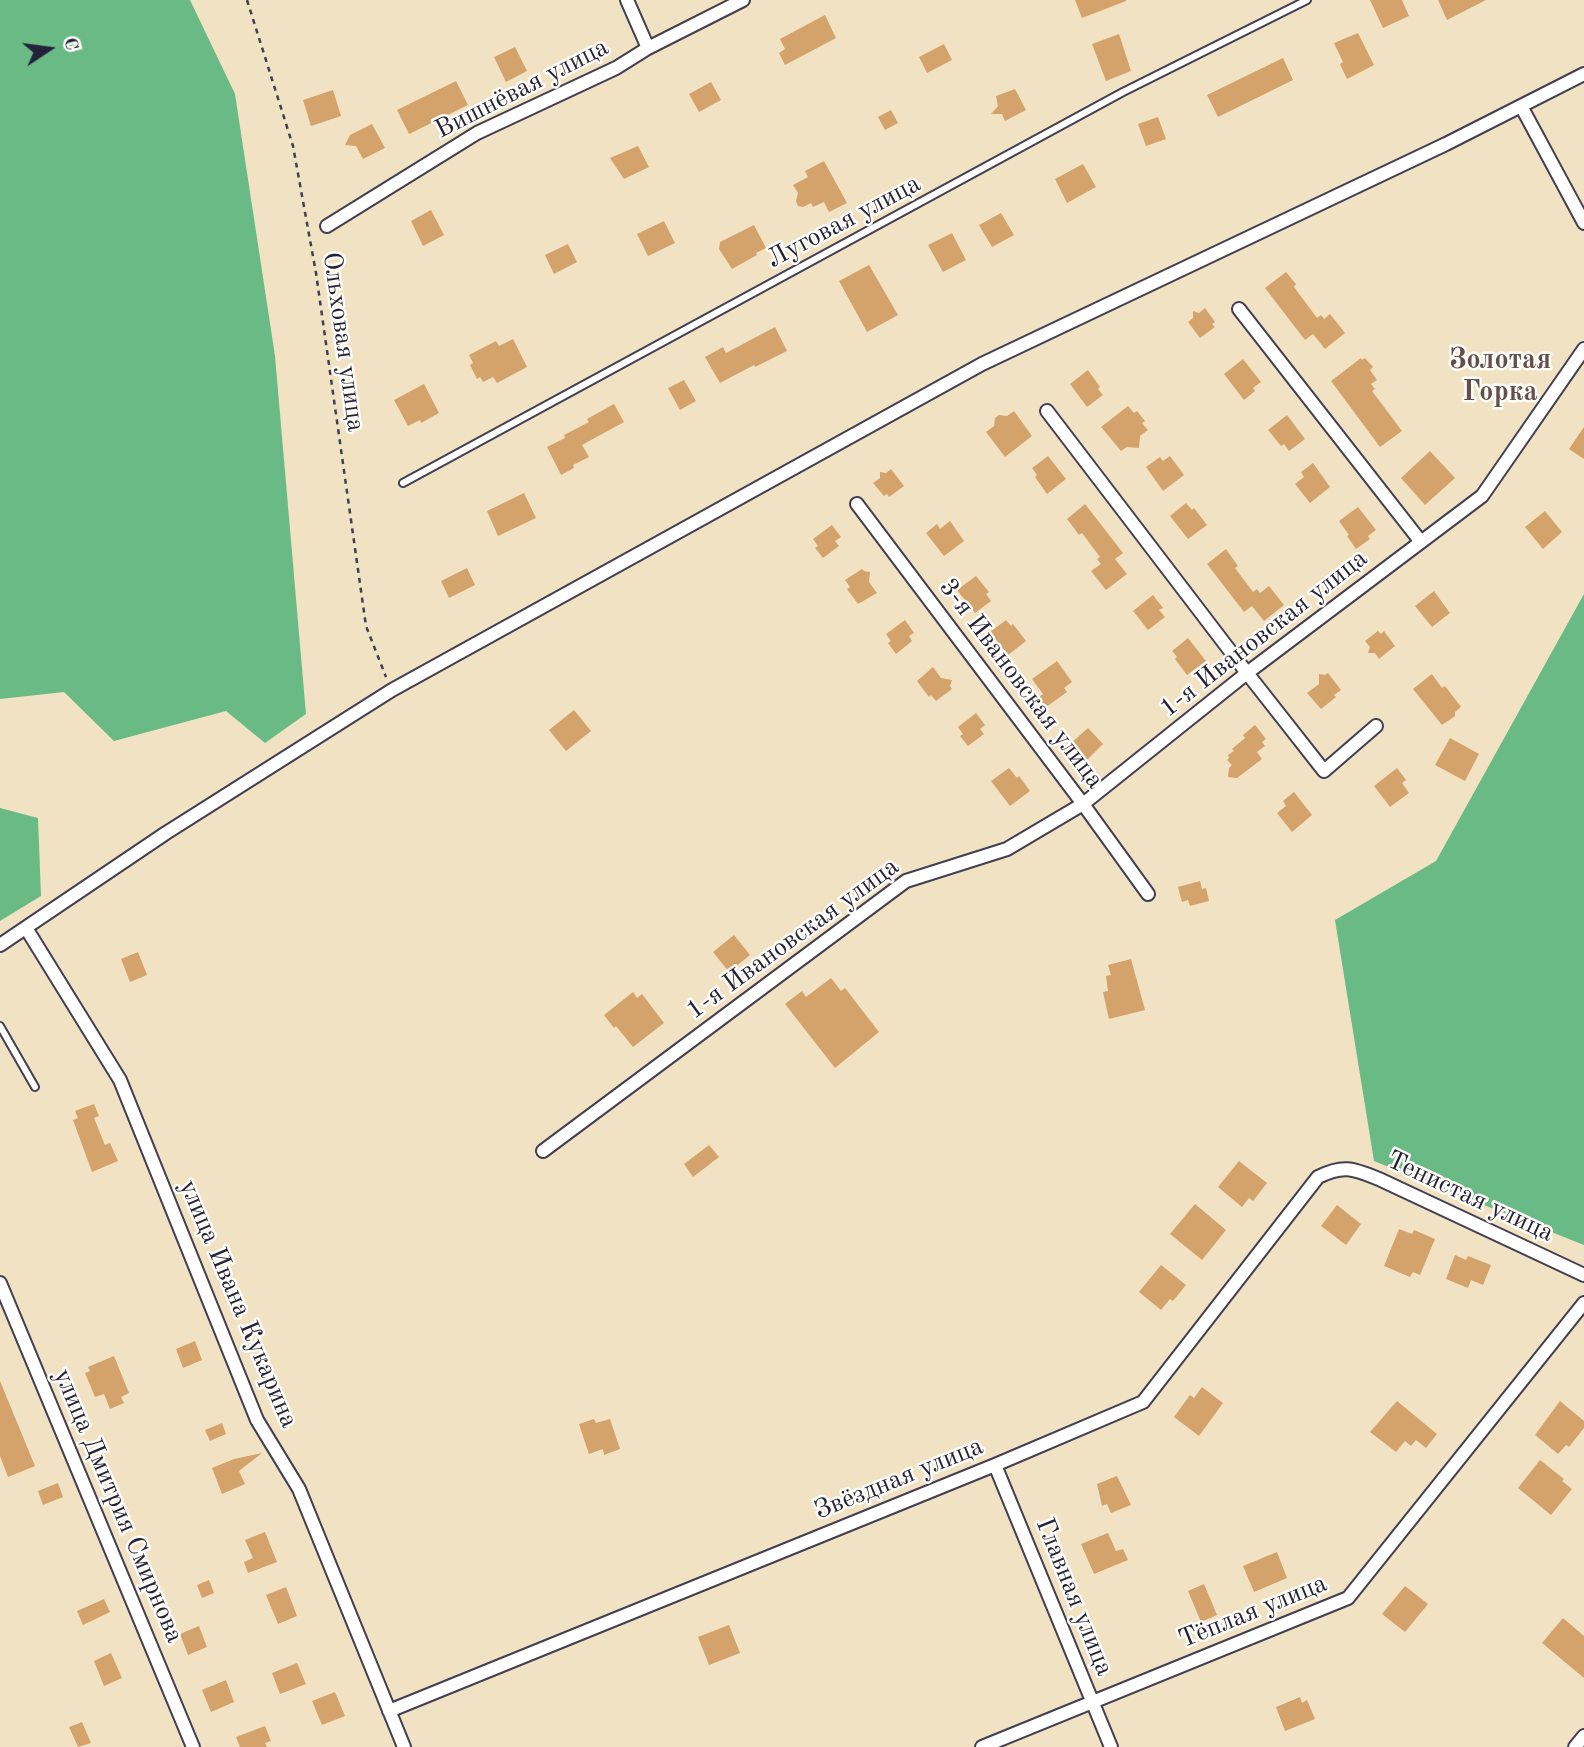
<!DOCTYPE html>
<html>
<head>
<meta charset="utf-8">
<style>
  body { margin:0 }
  #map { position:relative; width:1584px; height:1747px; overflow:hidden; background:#f1e2c4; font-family:"Old Standard TT",serif }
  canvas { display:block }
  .north { position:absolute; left:14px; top:14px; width:70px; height:70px; -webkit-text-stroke:5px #fdfcf7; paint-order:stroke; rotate:77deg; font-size:19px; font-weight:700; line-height:28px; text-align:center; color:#22223b }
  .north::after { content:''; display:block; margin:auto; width:24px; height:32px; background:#22223b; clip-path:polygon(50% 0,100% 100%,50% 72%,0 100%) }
</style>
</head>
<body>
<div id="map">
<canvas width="1584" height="1747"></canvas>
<div class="north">С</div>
</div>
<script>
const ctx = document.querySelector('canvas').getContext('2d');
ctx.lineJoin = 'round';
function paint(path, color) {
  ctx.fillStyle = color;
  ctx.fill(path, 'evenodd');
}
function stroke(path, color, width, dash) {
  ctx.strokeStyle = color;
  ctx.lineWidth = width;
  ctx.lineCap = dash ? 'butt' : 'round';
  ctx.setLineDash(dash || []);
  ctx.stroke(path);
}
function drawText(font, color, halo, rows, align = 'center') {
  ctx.font = font + ' "Old Standard TT",serif';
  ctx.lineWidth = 5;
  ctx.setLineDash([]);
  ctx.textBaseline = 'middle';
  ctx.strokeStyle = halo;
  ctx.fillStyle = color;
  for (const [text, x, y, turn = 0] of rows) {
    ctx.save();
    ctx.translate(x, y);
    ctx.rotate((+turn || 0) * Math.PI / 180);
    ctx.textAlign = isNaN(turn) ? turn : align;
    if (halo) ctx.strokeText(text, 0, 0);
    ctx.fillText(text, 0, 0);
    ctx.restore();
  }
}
paint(new Path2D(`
  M0 0H190L235 94 275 356 306 714 265 743 226 711 114 741 64 692 0 699Z
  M1584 594V1245L1374 1161 1335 920 1436 861Z
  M0 808 38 818 41 896 0 921Z`), '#6aba85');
paint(new Path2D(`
  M1075 0H1126V1L1082 18Z
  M1370 0H1402L1409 16 1383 28Z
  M1438 0H1486L1447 20Z
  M825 15 836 38 785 65 779 53 785 49 780 39Z
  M1358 33 1374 65 1347 79 1340 64 1343 62 1334 43Z
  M1119 34 1131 71 1106 81 1092 44Z
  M944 44 952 60 927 73 919 57Z
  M515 47 527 71 506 82 494 57Z
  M1283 58 1293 80 1218 117 1207 95Z
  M456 81 468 105 409 134 397 110Z
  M711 82 721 100 699 112 689 94Z
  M1015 89 1026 110 1005 121 1002 114H991L998 106 996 96Z
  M333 90 341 116 311 126 303 100Z
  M891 110 898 123 885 130 878 117Z
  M1158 117 1166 139 1146 146 1138 124Z
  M372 124 385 148 363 159 356 146 345 145 350 135Z
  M638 146 649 167 624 179 610 158Z
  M824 161 847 203 829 212 824 202 813 207 811 203 803 207 798 206 796 201 798 193 793 185 808 177 805 171Z
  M1083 164 1096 187 1067 203 1055 179Z
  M431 210 444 235 423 246 411 221Z
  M1001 213 1014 235 992 247 979 225Z
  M664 221 675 243 648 256 637 234Z
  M754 225 766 248 756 253 757 255 732 269 719 249 720 242Z
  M952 233 966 260 943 272 928 245Z
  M568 244 577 262 554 274 545 255Z
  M869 265 898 315 867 332 839 281Z
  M1286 272 1296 284 1294 287 1317 318 1321 315 1324 319 1330 314 1345 333 1325 349 1313 334 1305 340 1265 288Z
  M1205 308 1215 322 1212 324 1215 327 1200 338 1188 322 1193 318V311L1199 313Z
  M775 327 787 351 755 367 754 365 720 383 705 357 723 347 726 353Z
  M513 339 527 367 497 383 493 377 483 382 480 377 477 379 470 365 473 363 469 355 496 341 499 346Z
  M1361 358 1362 360 1365 358 1373 367 1370 370 1377 380 1371 384 1375 389 1372 391 1402 431 1380 447 1331 381Z
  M1243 359 1261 382 1253 388 1255 391 1244 400 1224 374Z
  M1088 370 1100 387 1098 389 1103 395 1087 407 1070 384Z
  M684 380 696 401 680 410 668 388Z
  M424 384 439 413 421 423 420 420 408 426 394 400Z
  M614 404 624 422 582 445 589 457 573 465 574 468 561 475 547 447 565 438 564 435 589 422 587 419Z
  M1128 406 1134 413 1137 411 1145 421 1142 423 1148 430 1140 436 1139 448 1127 447 1121 451 1101 427Z
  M1014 411 1032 436 1005 457 986 432 994 426 995 418 999 415 1007 416Z
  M1287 415 1305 439 1289 451 1284 444 1281 446 1268 430Z
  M1584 427V459L1569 449Z
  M1430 451 1455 478 1425 505 1401 478Z
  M1048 456 1066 479 1047 494 1035 477 1037 475 1032 468Z
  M1170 456 1184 475 1163 491 1146 467 1160 457 1163 461Z
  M1313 463 1330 487 1310 503 1295 484 1304 477 1301 472Z
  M891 469 904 486 889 497 887 494 884 496 873 483 880 478V472L886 473Z
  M524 493 536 518 498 536 487 511Z
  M1186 503 1192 510 1194 508 1207 525 1188 539 1170 516Z
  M1085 504 1123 553 1115 559 1127 574 1106 590 1091 571 1101 564 1097 559 1100 557 1082 533 1079 535 1067 519Z
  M1358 507 1376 530 1368 536 1370 539 1356 549 1347 536 1349 535 1339 521Z
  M1545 511 1562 532 1543 549 1525 527Z
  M950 521 964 541 944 556 926 533 937 524 940 529Z
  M832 525 841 537 835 541 839 546 823 558 815 548 818 546 813 539Z
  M1226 549 1238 566 1235 568 1253 592 1257 589 1260 593 1269 586 1284 605 1264 621 1252 606 1244 612 1207 564Z
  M467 568 475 585 449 598 441 581Z
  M862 569 864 571 870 572 869 582 877 593 858 604 847 589 850 587 845 580Z
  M976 576 989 592 986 594 991 601 975 613 957 590Z
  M1434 591 1450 613 1432 627 1415 606Z
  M1153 595 1163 608 1159 610 1165 617 1148 630 1133 611Z
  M905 620 914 633 909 636 912 641 896 654 888 643 891 641 886 634Z
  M1006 620 1011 626 1013 624 1026 641 1008 655 990 632Z
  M1378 631 1381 634 1384 631 1395 646 1379 659 1375 653H1368L1370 647 1365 641Z
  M1188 638 1206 661 1187 675 1175 659 1177 657 1172 651Z
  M1057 661 1072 682 1064 688 1067 692 1042 710 1035 700 1043 694 1032 679Z
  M933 667 941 678 952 680 950 686 952 689 936 701 931 695 929 697 917 681Z
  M1328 673 1341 690 1334 695 1336 697 1321 709 1307 693 1319 684V674L1325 675Z
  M1432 674 1442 688 1445 686 1461 707 1455 712V716L1442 725 1413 689Z
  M574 710 591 731 566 751 549 730Z
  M976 713 985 725 980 729 984 734 968 746 960 736 963 734 958 727Z
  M1255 725 1266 739 1262 742 1265 746 1257 752 1262 759 1237 778 1228 777 1229 768 1232 765 1227 760 1229 758 1228 755 1234 751 1232 749 1245 738 1243 735Z
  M1088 728 1103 744 1085 762 1069 745Z
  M1450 738 1479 754 1465 781 1435 765Z
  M1009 768 1017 778 1019 776 1030 791 1010 806 991 781Z
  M1397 768 1406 780 1402 783 1409 793 1390 807 1374 786Z
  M1294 792 1312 815 1292 832 1277 813 1286 806 1283 801Z
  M1200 881 1202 889 1206 888 1209 901 1190 906 1188 900 1182 902 1178 887Z
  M734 935 750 955 729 972 713 952Z
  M138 952 147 975 130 982 121 959Z
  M1131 959 1145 1010 1109 1019 1103 992 1108 991 1106 976 1111 975 1108 965Z
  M831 978 841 991 845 988 879 1032 835 1068 785 1004 802 991 806 997Z
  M633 992 637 998 642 994 664 1023 633 1047 616 1026 614 1028 604 1015Z
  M94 1104 99 1116 94 1118 105 1145 110 1143 118 1161 92 1172 73 1120 78 1118 75 1111Z
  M709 1145 719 1157 693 1177 684 1164Z
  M1239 1161 1267 1183 1253 1201 1249 1198 1242 1207 1218 1187Z
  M1195 1204 1226 1230 1202 1260 1170 1234Z
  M1337 1205 1361 1224 1346 1245 1321 1226Z
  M1399 1229 1412 1234 1414 1230 1435 1239 1420 1275 1413 1272 1410 1277 1384 1266Z
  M1455 1255 1466 1260 1468 1256 1491 1265 1483 1285 1471 1280 1468 1288 1446 1279Z
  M1161 1265 1186 1285 1173 1301 1170 1299 1161 1310 1139 1292Z
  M195 1341 202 1360 183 1368 176 1349Z
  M114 1356 129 1393 121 1397 124 1403 110 1409 104 1394 95 1397 85 1373 90 1371 88 1367Z
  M0 1381 35 1466 8 1477 0 1456Z
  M1202 1387 1223 1403 1199 1436 1174 1417 1190 1395 1194 1398Z
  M1397 1401 1437 1434 1426 1448 1416 1440 1411 1446 1405 1441 1396 1452 1370 1432Z
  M1560 1401 1584 1421V1428L1569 1447 1566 1445 1558 1454 1535 1435Z
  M594 1419 596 1423 610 1419 620 1449 604 1455 603 1449 589 1454 579 1424Z
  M222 1423 226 1434 210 1441 205 1430Z
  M262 1453 239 1471 245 1484 222 1494 212 1468 234 1459Z
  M1540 1460 1564 1479 1562 1481 1572 1489 1551 1515 1518 1488Z
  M1117 1476 1131 1505 1111 1513 1107 1504 1102 1506 1097 1484Z
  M58 1483 63 1497 43 1505 38 1491Z
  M265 1532 277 1562 248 1573 244 1562 253 1558 245 1540Z
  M1108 1533 1116 1551 1123 1549 1128 1560 1094 1574 1081 1544Z
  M1277 1552 1287 1578 1254 1592 1243 1566Z
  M209 1580 214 1593 202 1598 197 1585Z
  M1204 1584 1217 1615 1201 1622 1188 1591Z
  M1405 1586 1428 1604 1405 1632 1382 1614Z
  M286 1587 297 1616 278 1624 266 1595Z
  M104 1599 110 1612 83 1625 77 1611Z
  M1563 1618 1584 1636V1678L1542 1643Z
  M729 1625 740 1653 709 1665 698 1637Z
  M199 1626 207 1647 188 1655 180 1634Z
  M111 1653 122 1678 104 1686 94 1661Z
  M297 1663 306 1684 280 1694 272 1673Z
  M226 1680 234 1702 211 1712 202 1690Z
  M335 1692 345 1716 322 1725 312 1701Z
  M1300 1697 1302 1703 1307 1700 1315 1719 1285 1731 1276 1707Z
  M82 1722 91 1743 78 1747 69 1727Z
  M265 1726 271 1741 265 1743 267 1747H240L236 1737Z`), '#d4a36b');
const lane = new Path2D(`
  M403 483 1123 92 1307 0
  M0 1026 35 1087`);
const street = new Path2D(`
  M627 0 648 48
  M1521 106 1584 223
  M327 226 477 133 616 68 648 48 743 0
  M1239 309 1421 542
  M1047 411 1247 673 1324 771 1376 726
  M857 504 1083 804 1148 894
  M26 928 120 1080 257 1420 299 1489 404 1747
  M0 945 166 833 392 690 982 364 1446 144 1584 74
  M543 1151 906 881 1007 849 1083 804 1247 673 1482 496 1584 349
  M0 1283 193 1747
  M995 1465 1111 1747
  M389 1711 995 1465 1143 1402 1318 1177C1344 1164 1354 1169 1379 1179L1584 1275
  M982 1747 1348 1598 1584 1303
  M1575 1747 1584 1736`);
stroke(lane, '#413f50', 10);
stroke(street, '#413f50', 16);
stroke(new Path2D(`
  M247 0 293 146 316 273 366 626 386 677`), '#413f50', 2.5, [5, 5]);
stroke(lane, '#fff', 6);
stroke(street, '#fff', 12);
drawText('26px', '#22223b', '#fdfcf7', [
  ["Вишнёвая улица",522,89,-27],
  ["Луговая улица",844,222,-28],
  ["Ольховая улица",343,342,82],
  ["1-я Ивановская улица",1264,634,-38],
  ["3-я Ивановская улица",1021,684,53],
  ["1-я Ивановская улица",793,939,-36],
  ["Тенистая улица",1470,1197,25],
  ["улица Ивана Кукарина",238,1304,67],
  ["Звёздная улица",899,1479,-22],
  ["улица Дмитрия Смирнова",118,1506,67],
  ["Главная улица",1074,1597,68],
  ["Тёплая улица",1253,1612,-22]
]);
drawText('bold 28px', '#604f4c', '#fdfcf7', [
  ["Золотая",1500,361],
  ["Горка",1500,393]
]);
</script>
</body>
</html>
